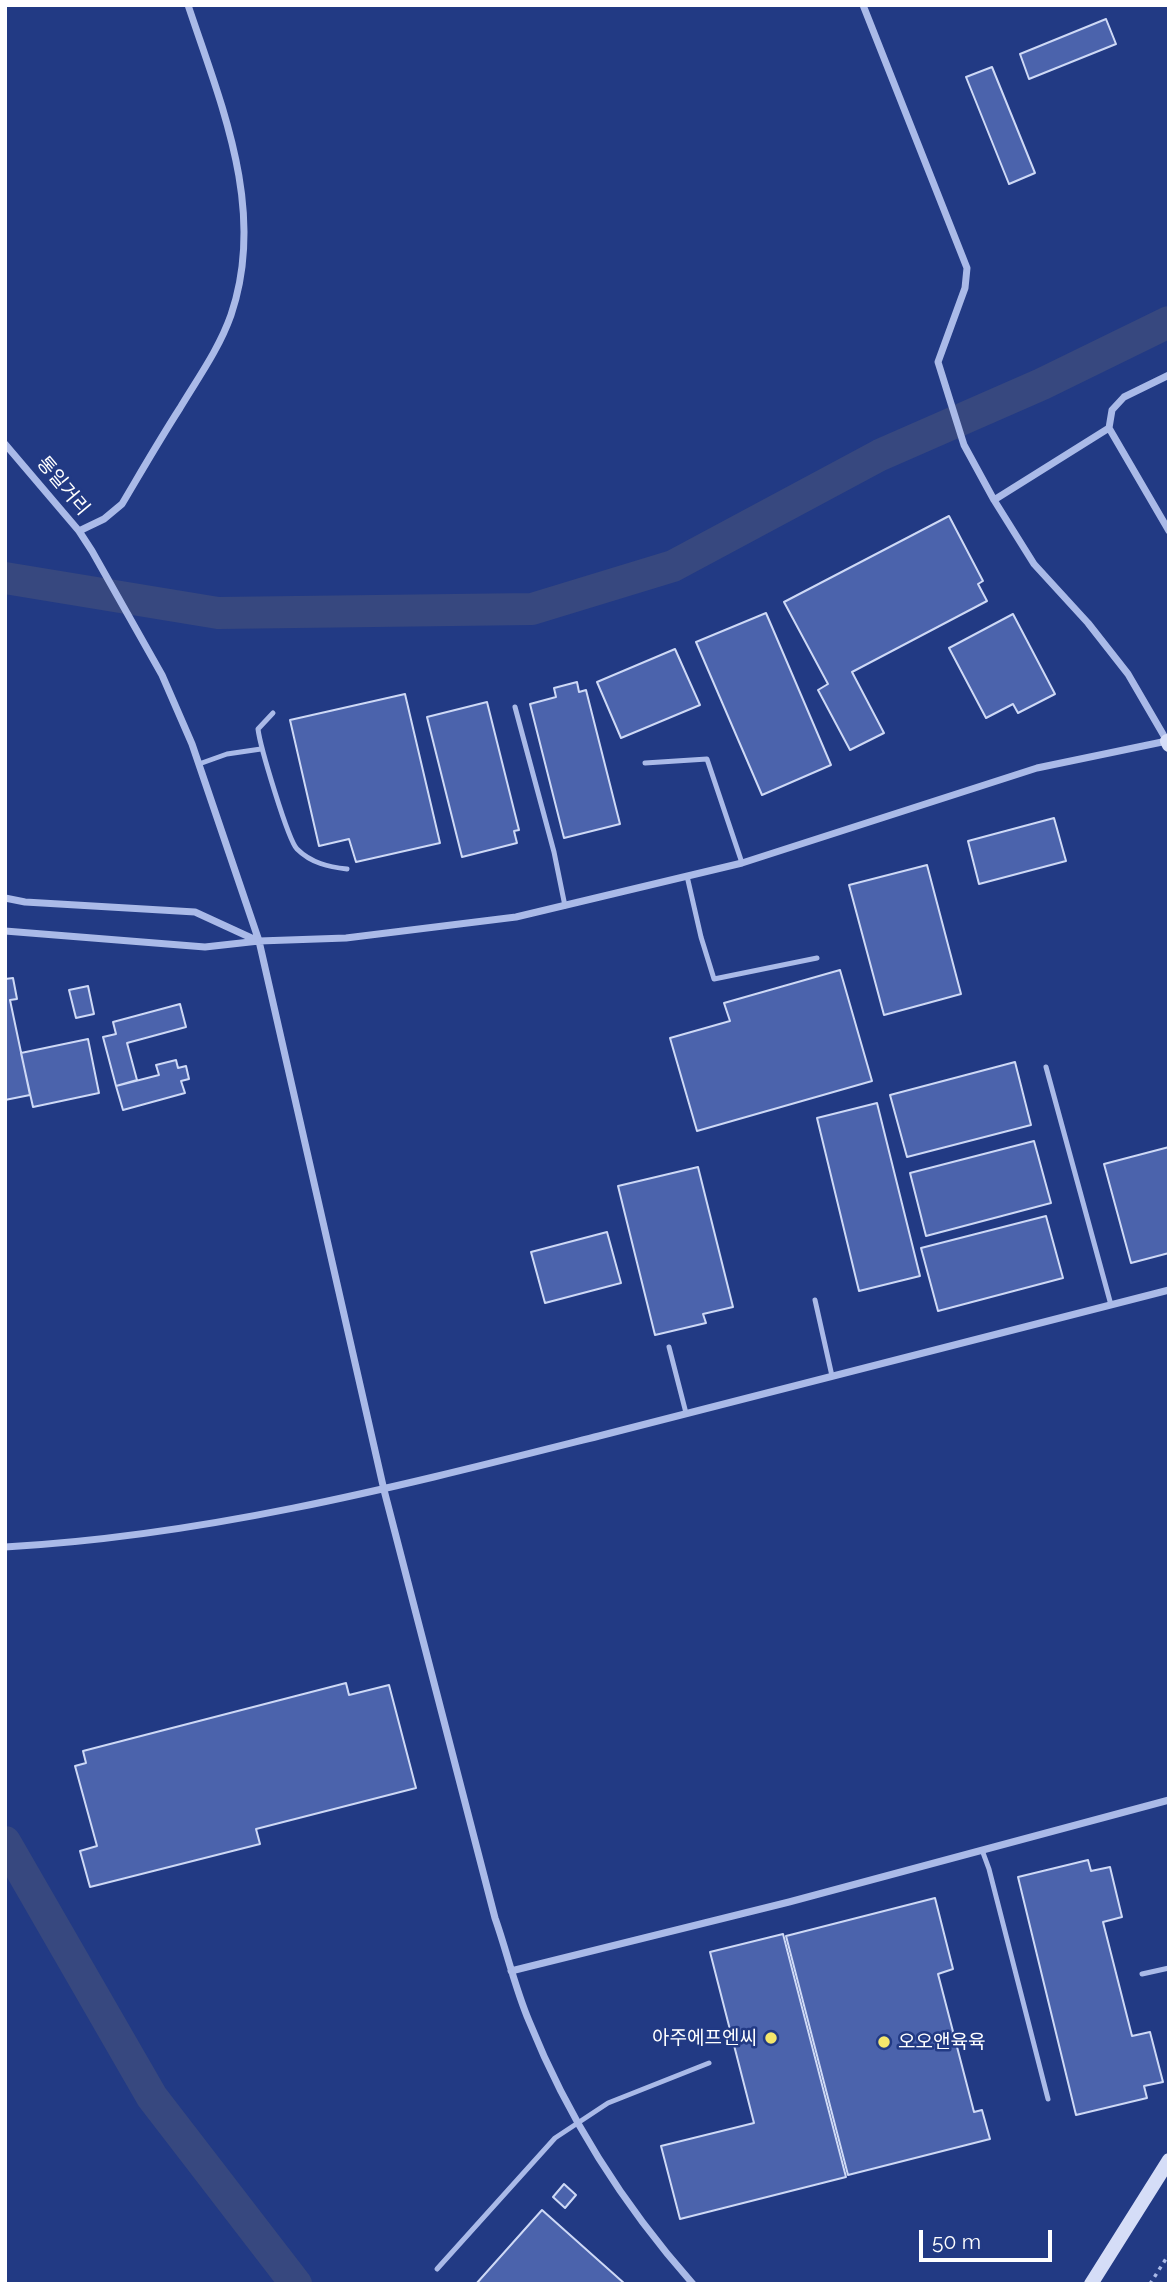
<!DOCTYPE html>
<html>
<head>
<meta charset="utf-8">
<style>
  body { margin:0 }
  #map { position:relative; width:1174px; height:2289px; overflow:hidden; background:#223a84; font-family:Raleway,sans-serif }
  canvas { display:block }
  .frame { position:absolute; inset:0; border:7px solid #fff; pointer-events:none }
  .scale { position:absolute; left:919px; top:2230px; width:133px; height:32px; box-sizing:border-box; border:4px solid #fff; border-top:0; padding-left:9px; font-size:21px; line-height:24px; white-space:nowrap; color:#fff; -webkit-text-stroke:5px #223a84; paint-order:stroke }
</style>
</head>
<body>
<div id="map">
<canvas width="1174" height="2289"></canvas>
<div class="frame"></div>
<div class="scale">50 m</div>
</div>
<script>
const ctx = document.querySelector('canvas').getContext('2d');
ctx.lineJoin = 'round';
function stroke(path, color, width, dash) {
  ctx.strokeStyle = color;
  ctx.lineWidth = width;
  ctx.lineCap = dash ? 'butt' : 'round';
  ctx.setLineDash(dash || []);
  ctx.stroke(path);
}
function paint(path, color) {
  ctx.fillStyle = color;
  ctx.fill(path, 'evenodd');
}
function drawText(font, color, halo, rows, align = 'center') {
  ctx.font = font + ' Raleway,"Noto Sans KR",sans-serif';
  ctx.lineWidth = 5;
  ctx.setLineDash([]);
  ctx.textBaseline = 'middle';
  ctx.strokeStyle = halo;
  ctx.fillStyle = color;
  for (const [text, x, y, turn = 0] of rows) {
    ctx.save();
    ctx.translate(x, y);
    ctx.rotate((+turn || 0) * Math.PI / 180);
    ctx.textAlign = isNaN(turn) ? turn : align;
    if (halo) ctx.strokeText(text, 0, 0);
    ctx.fillText(text, 0, 0);
    ctx.restore();
  }
}
stroke(new Path2D(`
  M5 578 218 613 532 609 673 566 880 455 1042 384 1169 322
  M5 1842 152 2097 296 2284`), '#37487f', 32);
const building = new Path2D(`
  M1106 19 1116 44 1029 79 1020 54Z
  M992 67 1035 173 1009 184 966 77Z
  M949 516 983 581 978 584 987 601 852 672 884 733 850 750 818 690 828 684 784 602Z
  M766 613 831 765 762 795 696 642Z
  M1013 614 1055 694 1018 713 1013 704 986 718 949 648Z
  M675 649 700 705 621 738 597 682Z
  M577 682 579 692 586 690 620 824 564 838 530 704 556 697 554 688Z
  M405 694 440 843 356 862 349 839 319 846 290 720Z
  M487 702 519 830 514 831 517 843 462 857 427 717Z
  M1054 818 1066 861 979 884 968 841Z
  M927 865 961 994 884 1015 849 885Z
  M840 970 872 1081 697 1131 670 1038 730 1021 724 1003Z
  M13 978 17 999 10 1000 30 1095 5 1100V979Z
  M88 986 94 1014 76 1018 69 990Z
  M180 1004 186 1027 127 1043 137 1080 116 1086 103 1037 116 1034 113 1022Z
  M88 1039 99 1093 33 1107 21 1053Z
  M176 1060 178 1068 186 1066 189 1079 181 1081 185 1093 123 1110 116 1086 159 1075 156 1065Z
  M1015 1062 1031 1125 907 1157 890 1095Z
  M877 1103 920 1276 859 1291 817 1118Z
  M1034 1141 1051 1203 926 1236 910 1173Z
  M1169 1147V1253L1131 1263 1104 1164Z
  M698 1167 733 1307 703 1314 706 1323 655 1335 618 1186Z
  M1046 1216 1063 1278 938 1311 921 1248Z
  M607 1232 621 1283 545 1303 531 1252Z
  M346 1683 349 1695 389 1685 416 1788 256 1829 260 1844 90 1887 80 1851 97 1846 75 1766 86 1763 83 1751Z
  M1088 1860 1091 1871 1110 1867 1122 1917 1103 1922 1132 2036 1150 2032 1163 2082 1144 2086 1147 2098 1076 2115 1018 1877Z
  M935 1898 953 1969 938 1974 974 2112 982 2110 990 2139 848 2175 786 1936Z
  M783 1934 846 2177 680 2219 661 2146 754 2123 710 1952Z
  M564 2184 576 2195 565 2208 553 2197Z
  M542 2210 625 2284H476Z`);
paint(building, '#4b63ac');
stroke(building, '#ced9f6', 2);
stroke(new Path2D(`
  M1150 2284 1169 2254`), '#aabae8', 3.5, [3.5, 5]);
stroke(new Path2D(`
  M515 707 554 852 565 906
  M273 713 258 729C260 746 288 840 297 849 311 863 329 867 347 869
  M645 763 707 759 742 863
  M199 764 227 754 261 749
  M687 876 701 937 714 979 817 958
  M1046 1067 1111 1305
  M815 1300 832 1376
  M669 1347 686 1413
  M982 1850 989 1869 1048 2099
  M1142 1974 1169 1968
  M437 2269 555 2138 608 2103 709 2063`), '#aabae8', 5);
stroke(new Path2D(`
  M1169 375 1124 397 1112 410 1109 428 1169 531
  M5 444 79 531 92 551 162 675 192 744 259 941 384 1490 495 1918C507 1952 515 1988 529 2021 568 2118 623 2205 693 2284
  M994 500 1109 428
  M79 531 104 519 122 504C141 472 160 439 180 408 198 378 219 349 231 315 267 210 221 104 188 5
  M5 898 25 902 195 912 258 941
  M5 931 205 947 259 941 346 938 516 917 742 863 1037 768 1167 741 1128 674 1088 623 1034 564 994 500 964 445 938 362 965 288 967 268 863 5
  M5 1547C208 1536 404 1485 599 1436 789 1387 979 1339 1169 1290
  M511 1971 789 1902 1169 1800`), '#aabae8', 7);
stroke(new Path2D(`
  M1167 741 1169 745
  M1091 2284 1169 2160`), '#d5ddf7', 14);
for (const [x, y, r, color] of [
  [771,2038,7,"#f5e76c"],
  [884,2042,7,"#f5e76c"]
]) {
  const dot = new Path2D();
  dot.arc(x, y, r, 0, 2 * Math.PI);
  ctx.fillStyle = color;
  ctx.fill(dot);
  stroke(dot, '#223a84', 2.5);
}
drawText('19px', '#fff', '#223a84', [
  ["통일거리",63,486,50]
]);
drawText('19px', '#fff', '#223a84', [
  ["아주에프엔씨",757,2038],
  ["오오앤육육",898,2042,"left"]
], 'right');
</script>
</body>
</html>
